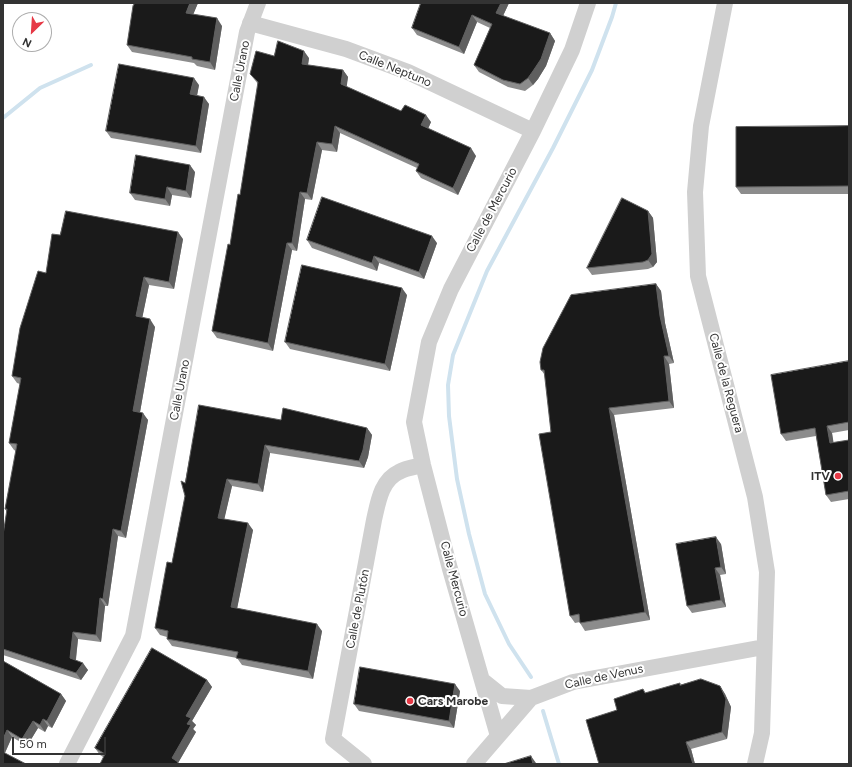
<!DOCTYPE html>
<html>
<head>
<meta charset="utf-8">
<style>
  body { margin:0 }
  #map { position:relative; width:852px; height:767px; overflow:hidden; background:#fff; font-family:Figtree,sans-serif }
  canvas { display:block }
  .frame { position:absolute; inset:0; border:4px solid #333; pointer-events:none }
  .north { position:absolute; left:12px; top:12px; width:40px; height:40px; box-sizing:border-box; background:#fff; border:1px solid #adadad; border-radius:50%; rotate:205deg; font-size:11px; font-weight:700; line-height:16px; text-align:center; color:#333 }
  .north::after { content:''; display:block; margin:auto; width:14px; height:18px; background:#e63946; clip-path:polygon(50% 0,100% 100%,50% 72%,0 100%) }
  .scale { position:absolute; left:12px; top:737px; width:94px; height:18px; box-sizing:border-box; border:2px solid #333; border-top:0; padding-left:5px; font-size:12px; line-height:14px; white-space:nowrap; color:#333; -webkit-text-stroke:3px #fff; paint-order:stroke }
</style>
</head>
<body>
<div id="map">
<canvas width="852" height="767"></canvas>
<div class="frame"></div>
<div class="north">N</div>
<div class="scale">50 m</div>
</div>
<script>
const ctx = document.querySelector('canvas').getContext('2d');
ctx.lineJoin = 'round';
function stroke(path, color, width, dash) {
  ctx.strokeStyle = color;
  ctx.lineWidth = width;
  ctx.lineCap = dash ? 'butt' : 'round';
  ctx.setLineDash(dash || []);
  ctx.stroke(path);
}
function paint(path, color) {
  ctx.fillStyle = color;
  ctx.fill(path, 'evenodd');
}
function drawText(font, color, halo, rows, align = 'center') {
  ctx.font = font + ' Figtree,sans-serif';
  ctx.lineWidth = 4;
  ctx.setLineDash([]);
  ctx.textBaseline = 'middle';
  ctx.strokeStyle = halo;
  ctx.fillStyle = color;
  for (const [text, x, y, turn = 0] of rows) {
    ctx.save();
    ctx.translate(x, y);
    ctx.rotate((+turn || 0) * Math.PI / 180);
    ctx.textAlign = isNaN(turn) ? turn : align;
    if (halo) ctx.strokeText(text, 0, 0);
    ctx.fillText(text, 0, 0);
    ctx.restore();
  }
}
stroke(new Path2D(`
  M3 118 40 88 91 65
  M531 677 509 644 485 594 469 534 457 479 449 416 448 385 453 355 487 271 553 148 592 70 612 17 616 3
  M543 711 559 764`), '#cfe2ee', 4);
stroke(new Path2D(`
  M725 3 701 126 695 192 698 276 755 497 767 572 762 733 755 764
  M250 23 346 49 408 72 533 131
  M482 680 502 696 531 698
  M498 736 450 569 423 465 414 422 429 342 451 289 533 131 572 50 588 3
  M67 764 133 636 247 32 258 3
  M364 764 333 739 374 520C378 503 381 480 399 472 406 468 415 467 423 465
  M474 764 531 698 573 682 764 647`), '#d0d0d0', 16);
paint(new Path2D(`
  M198 3 193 14 222 26 215 70 197 66 194 63 132 52 127 45Z
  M421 3H509L503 16 550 33 555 41 546 66 538 79 533 85 525 91 508 87 479 72 474 65 490 28 477 22 464 54 417 35 412 28Z
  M274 56 309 58 308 65 343 70 348 77 346 87 401 111 431 122 428 129 476 156 458 195 421 178 416 171 417 168 340 133 337 152 322 150 312 200 305 199 297 251 292 250 273 351 217 338 212 331 230 245 240 195 258 84 250 74Z
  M199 85 197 95 209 104 201 153 111 138 106 131Z
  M849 126V194H741L736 187Z
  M195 172 191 198 172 195 170 206 135 200 130 193Z
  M648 211 653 218 657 262 653 267 648 269 592 275 587 268Z
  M183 239 174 289 149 285 142 318 155 327 140 412 148 420 126 538 118 536 108 606H105L101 642 78 639 76 660 88 670 81 680 3 655V535L7 512 5 509 16 451 14 450 9 443 20 384 17 383 12 376 46 273Z
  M307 240 437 243 424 279 379 263 377 271 312 248Z
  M656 284 661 291 665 323 674 363 669 364 674 408 614 415 650 620 585 631 580 623V622L575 623 570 616 551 432 545 375 541 370Z
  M407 295 390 371 290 349 285 342Z
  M849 361V430L832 433 833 443 849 440V499L831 502 826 495 816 436 786 441 781 434Z
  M281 420 367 428 372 435 368 457 364 468 270 453 263 492 232 486 224 519 253 530 237 608 322 631 313 679 242 665 237 658 172 646 167 639V637L160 635 155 628 172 563 185 496V483Z
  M721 544 726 574 720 575 726 607 692 613 687 606Z
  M3 661 61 694 66 701 52 728 48 726 45 732 38 728 27 746 12 737 5 753 3 764Z
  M207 680 212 687 192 721 196 725 193 729 196 732 178 763 103 757 100 755 95 748Z
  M681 685 720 686 725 694 731 707 727 739 691 749 695 764H599L617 710 646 693Z
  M460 691 454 728 359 711 354 704Z`), '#8c8c8c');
paint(new Path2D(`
  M190 3H198L191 20 186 13Z
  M501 3H509L501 20 496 13Z
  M472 15 477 22 464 54 459 47Z
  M217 18 222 26 215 70 210 62Z
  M550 33 555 41 546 66 538 79 533 85 528 78Z
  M304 51 309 58 307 71 302 64Z
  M343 70 348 77 346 92 341 84Z
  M194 78 199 85 196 101 190 94Z
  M204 97 209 104 201 153 196 146Z
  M426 115 431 122 426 133 421 125Z
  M335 126 340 133 337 152 332 144Z
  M317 142 322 150 312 200 307 193Z
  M471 148 476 156 458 195 453 188Z
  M190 165 195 172 191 198 186 191Z
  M167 187 172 195 170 206 165 199Z
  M300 192 305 199 297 251 292 243Z
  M648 211 653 218 657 262 653 267 648 260Z
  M178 232 183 239 174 289 169 282Z
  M432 236 437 243 424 279 419 272Z
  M287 243 292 250 273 351 268 343Z
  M374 256 379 263 377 271 372 263Z
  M144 277 149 285 141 324 136 316Z
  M656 284 661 291 665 323 674 363 669 356 660 316Z
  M402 288 407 295 390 371 385 364Z
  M150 319 155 327 139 418 133 411Z
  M664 356 669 364 674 408 669 401Z
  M609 408 614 415 650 620 645 612Z
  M143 413 148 420 126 538 121 531Z
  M827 426 832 433 835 451 830 443Z
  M367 428 372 435 368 457 364 468 359 461Z
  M265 445 270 453 263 492 258 484Z
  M227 479 232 486 223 525 218 518Z
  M248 523 253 530 236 614 231 607Z
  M113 529 118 536 108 606 103 599Z
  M716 537 721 544 726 574 721 567Z
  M715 568 720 575 726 607 721 600Z
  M100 598 105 606 101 642 96 635Z
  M317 624 322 631 313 679 308 671Z
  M73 632 78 639 75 666 70 658Z
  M83 663 88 670 81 680 76 673Z
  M207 680 212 687 192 721 196 725 193 729 196 732 178 763 179 764H176L172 758 187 724 186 716Z
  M455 684 460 691 454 728 449 721Z
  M720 686 725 694 731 707 727 739 722 732Z
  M61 694 66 701 52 728 47 721Z
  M43 719 48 726 45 732 40 725Z
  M33 721 38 728 27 746 22 739Z
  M7 730 12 737 3 757V739Z
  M686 742 691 749 695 764H693Z
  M531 756 536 763V764H533Z`), '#5f5f5f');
const building = new Path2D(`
  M135 3H190L186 13 217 18 210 62 192 59V57L127 45 133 6Z
  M421 3H501L496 13 550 33 541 59 533 71 528 78 520 84 503 80 474 65 492 24 472 15 459 47 412 28Z
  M278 41 304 51 302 64 343 70 341 84 401 111 405 105 426 115 421 125 471 148 453 188 416 171 419 164 335 126 332 144 317 142 307 193 300 192 292 243H287L268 343 212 331 228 244 230 245 238 194 240 195 258 82 250 74 256 51 274 56Z
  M119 64 194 78 190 94 204 97 196 146 106 131Z
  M849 126V186L736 187V127Z
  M136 155 190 165 186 191 167 187 165 199 130 193Z
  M322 197 432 236 419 272 374 256 372 263 307 240Z
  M622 198 648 211 652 254 648 260 643 262 587 268Z
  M66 211 178 232 169 282 144 277 136 316 150 319 133 411 143 413 121 531 113 529 103 599 100 598 96 635 73 632 70 658 83 663 76 673 3 649V535L7 509H5L17 444 9 443 21 378 12 376 20 328 38 271 46 273 52 234 60 235Z
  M302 265 402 288 385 364 285 342Z
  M656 284 660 316 669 356H664L669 401 609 408 645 612 580 623 579 614 570 616 539 434 551 432 544 370H541L540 362 543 348 571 295Z
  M849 361V422L827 426 830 443 849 440V491L826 495 815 428 781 434 771 375Z
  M199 405 281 420 283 408 367 428 363 450 359 461 265 445 258 484 227 479 218 518 248 523 231 607 317 624 308 671 236 658 238 652 167 639 168 631 155 628 167 562 172 563 185 496 181 481 185 483Z
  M716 537 721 567 715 568 721 600 687 606 676 544Z
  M152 648 207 680 186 716 191 718 187 724 191 725 172 758 178 762 177 764H100L105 754 95 748Z
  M3 661 61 694 47 721 43 719 40 725 33 721 22 739 7 730 3 739Z
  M360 667 455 684 449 721 354 704Z
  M701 679 720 686 726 699 722 732 686 742 693 764H599L586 720 617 710 614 699 643 689 645 693 680 683V685Z
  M3 752 26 764H3Z
  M531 756 533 764H504Z`);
paint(building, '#1a1a1a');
stroke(building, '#5f5f5f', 1);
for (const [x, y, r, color] of [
  [838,476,4,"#e63946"],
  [410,701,4,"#e63946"]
]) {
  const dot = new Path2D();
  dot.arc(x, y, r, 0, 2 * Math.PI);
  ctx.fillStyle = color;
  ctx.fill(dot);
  stroke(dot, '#fff', 1.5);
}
drawText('12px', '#333', '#fff', [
  ["Calle Neptuno",395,69,22],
  ["Calle Urano",240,71,-79],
  ["Calle de Mercurio",492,210,-62],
  ["Calle de la Reguera",726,383,75],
  ["Calle Urano",180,390,-79],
  ["Calle Mercurio",454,579,75],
  ["Calle de Plutón",358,609,-79],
  ["Calle de Venus",604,677,-12]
]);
drawText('bold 12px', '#333', '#fff', [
  ["ITV",830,476],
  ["Cars Marobe",418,701,"left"]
], 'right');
</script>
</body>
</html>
